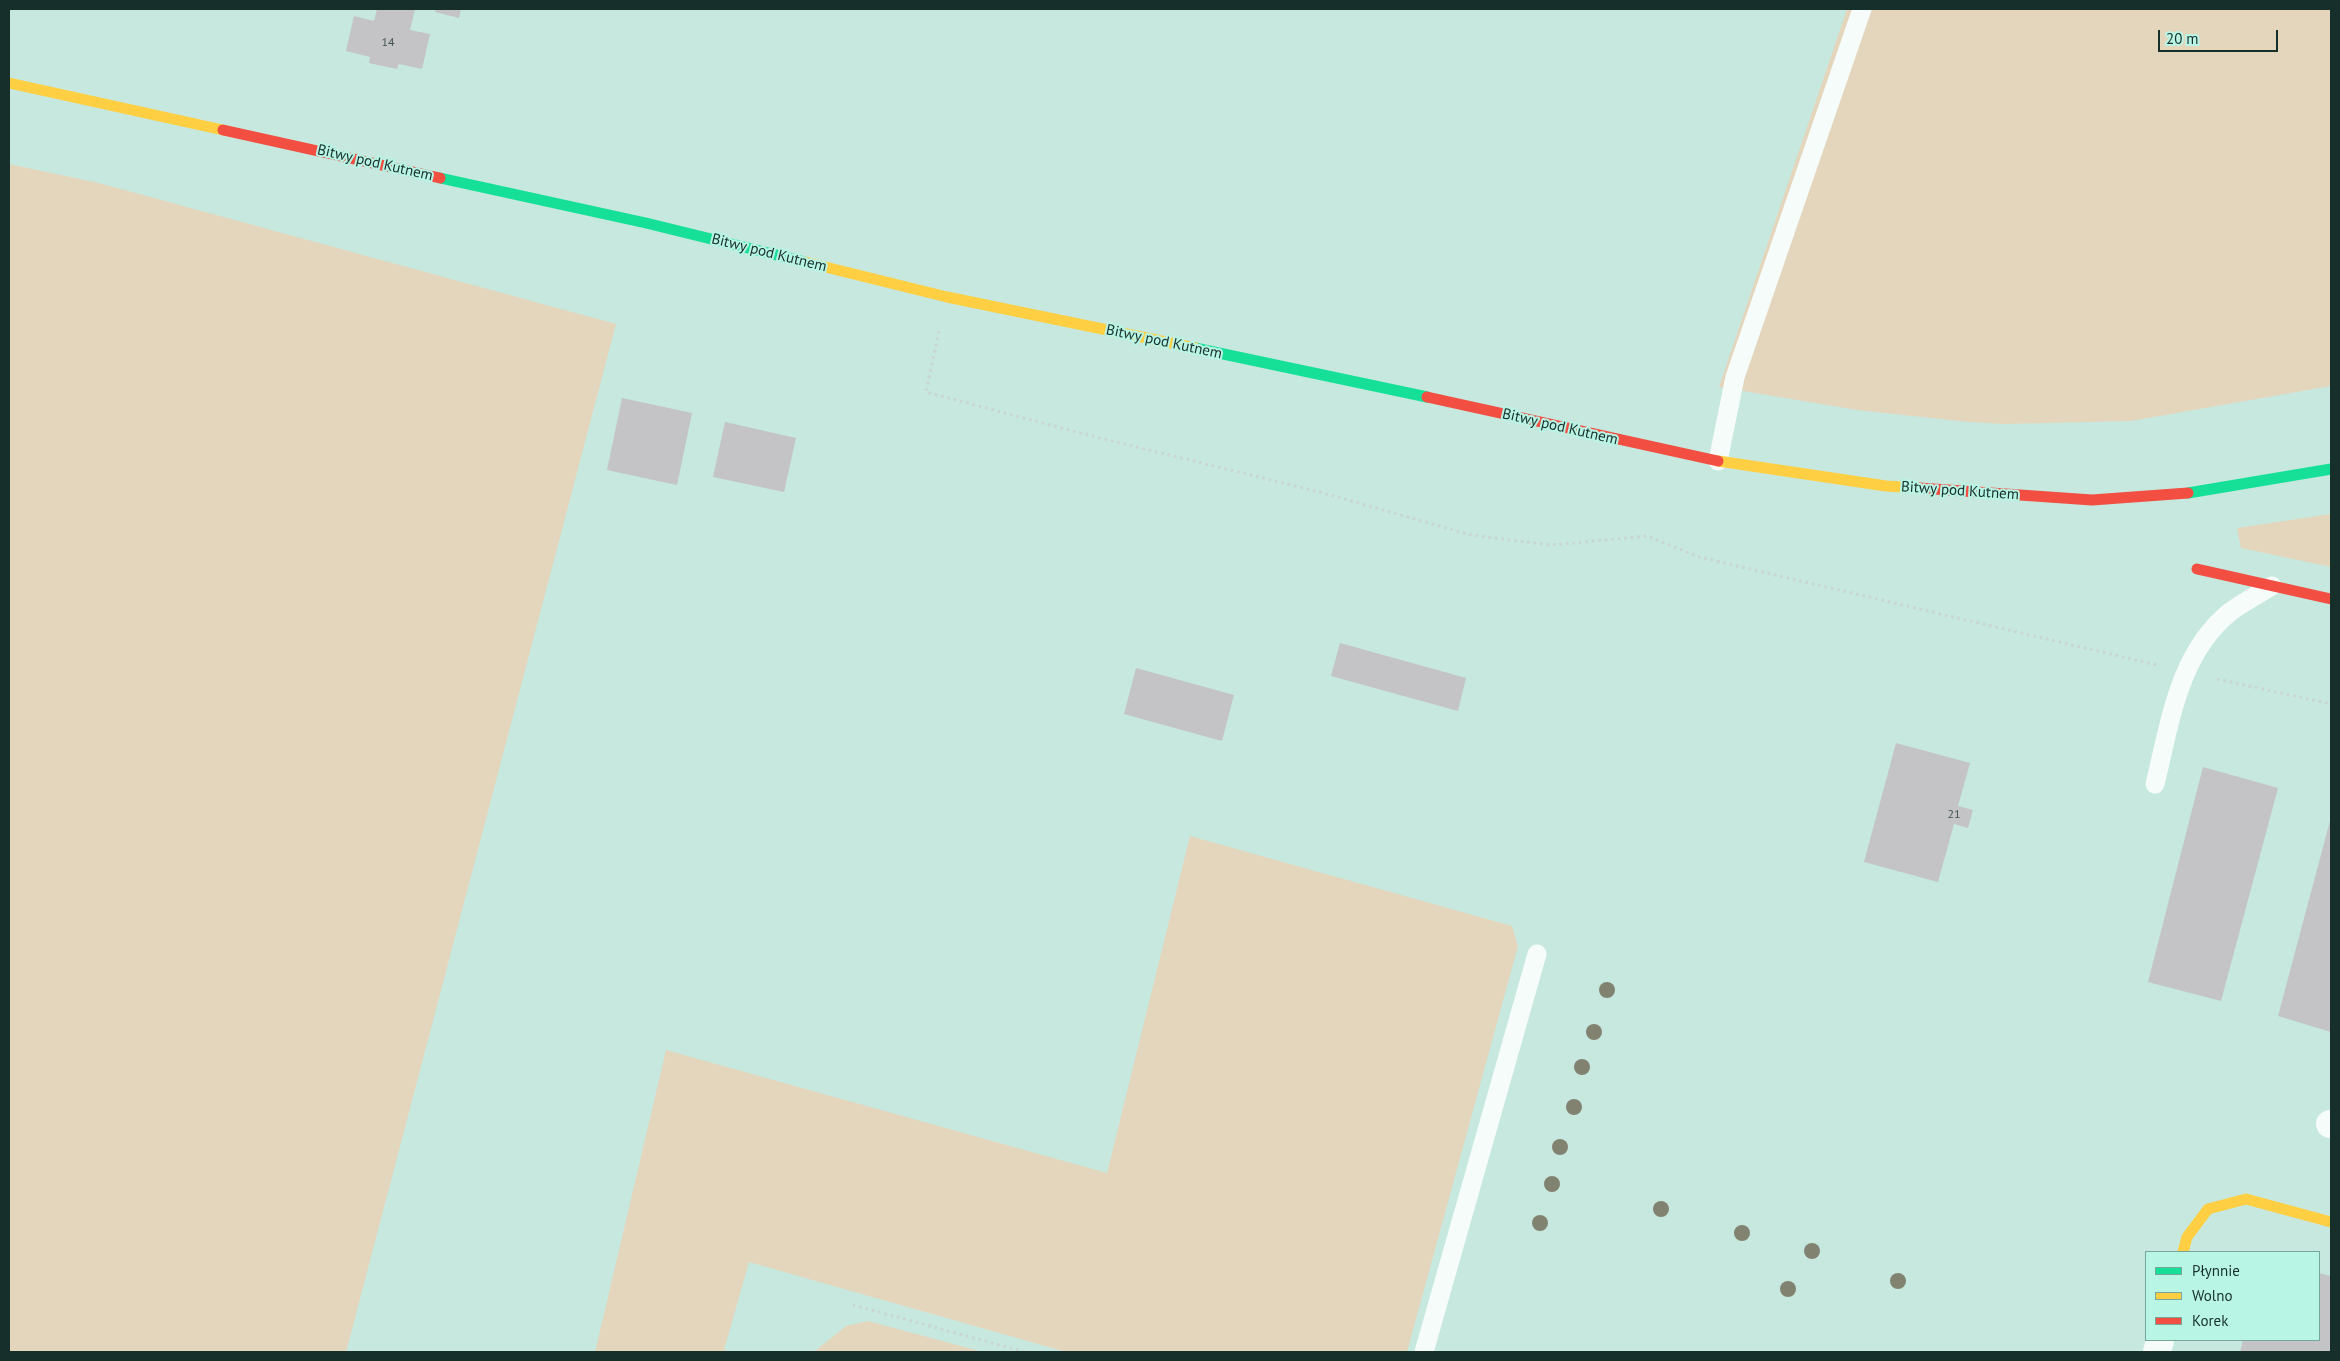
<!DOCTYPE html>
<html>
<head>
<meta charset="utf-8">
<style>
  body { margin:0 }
  #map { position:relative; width:2340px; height:1361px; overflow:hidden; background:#c6e8df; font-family:"PT Sans",sans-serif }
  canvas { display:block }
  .frame { position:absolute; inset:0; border:10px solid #172f2a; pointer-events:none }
  .legend { position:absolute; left:2145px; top:1251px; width:175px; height:90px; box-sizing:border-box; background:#b9f5e5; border:1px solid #78a69a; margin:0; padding:6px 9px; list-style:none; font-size:15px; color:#172f2a }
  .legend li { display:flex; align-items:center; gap:10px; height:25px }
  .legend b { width:25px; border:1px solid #78a69a }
  .scale { position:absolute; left:2158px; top:30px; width:120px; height:22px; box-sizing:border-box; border:2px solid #172f2a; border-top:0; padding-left:6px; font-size:15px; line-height:18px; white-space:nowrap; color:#172f2a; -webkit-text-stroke:4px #b9f5e5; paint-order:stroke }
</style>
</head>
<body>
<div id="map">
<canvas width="2340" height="1361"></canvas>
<div class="frame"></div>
<ul class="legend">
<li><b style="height:6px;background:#16e098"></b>Płynnie</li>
<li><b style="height:6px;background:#ffcf43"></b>Wolno</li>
<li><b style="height:6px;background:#f24e42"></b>Korek</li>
</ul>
<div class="scale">20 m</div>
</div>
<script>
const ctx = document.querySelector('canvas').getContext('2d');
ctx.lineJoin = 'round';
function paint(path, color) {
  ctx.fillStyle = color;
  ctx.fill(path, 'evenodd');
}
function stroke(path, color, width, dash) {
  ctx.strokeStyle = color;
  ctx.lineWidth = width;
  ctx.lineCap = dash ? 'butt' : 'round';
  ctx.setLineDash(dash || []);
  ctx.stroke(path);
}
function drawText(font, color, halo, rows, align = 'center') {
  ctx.font = font + ' "PT Sans",sans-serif';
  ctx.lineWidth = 4;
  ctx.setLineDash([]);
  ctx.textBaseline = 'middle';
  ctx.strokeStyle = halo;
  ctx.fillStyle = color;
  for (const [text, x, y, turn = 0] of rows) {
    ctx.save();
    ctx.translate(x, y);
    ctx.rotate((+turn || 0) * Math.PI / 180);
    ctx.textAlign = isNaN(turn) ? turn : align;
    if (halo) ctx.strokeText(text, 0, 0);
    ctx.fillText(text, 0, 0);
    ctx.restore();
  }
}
paint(new Path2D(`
  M1847 9H2331V386L2131 421 2005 424 1968 422 1857 410 1719 387Z
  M9 164 99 183 616 324 346 1352H9Z
  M2331 514V567L2241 548 2237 528Z
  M1190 836 1512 926 1518 946 1407 1352H1066L749 1262 724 1350 732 1352H595L666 1050 1107 1173Z
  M868 1321 983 1352H814L846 1326Z`), '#e4d6bd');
paint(new Path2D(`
  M377 9H415L410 30 430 34 422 69 399 64 397 69 369 63 370 57 346 51 354 16 374 21Z
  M436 9H461L459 18 435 12Z
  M622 398 692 413 677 485 607 470Z
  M725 422 796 438 784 492 713 477Z
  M1340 643 1466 678 1458 711 1331 676Z
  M1136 668 1234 695 1222 741 1124 714Z
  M1896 743 1970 763 1958 806 1973 810 1968 828 1954 824 1938 882 1864 862Z
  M2203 767 2278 788 2221 1001 2148 982Z
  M2331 817V1032L2278 1016Z
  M2319 1273 2331 1276V1352H2240L2243 1340H2319Z`), '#c4c3c5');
stroke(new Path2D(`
  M939 331 926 392 1088 435 1316 491 1471 535 1551 545 1647 536 1699 557 2157 665
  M2217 679 2331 704
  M853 1305 1025 1352`), '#cad4d2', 3, [2.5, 4]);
stroke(new Path2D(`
  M1718 461 1735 377 1862 9
  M2155 784C2170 724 2178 654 2230 612 2243 602 2259 594 2272 586
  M1424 1352 1537 954`), '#f6fcfa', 19);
stroke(new Path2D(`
  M2330 1124H2331
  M2157 1352 2160 1340`), '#f6fcfa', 28);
stroke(new Path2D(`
  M440 178 646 223 805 262
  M1195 348 1427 397
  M2188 493 2331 469`), '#16e098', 11);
stroke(new Path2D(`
  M9 83 223 130
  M805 262 947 297 1195 348
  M1718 461 1886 486 1919 488
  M2183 1252 2187 1237 2208 1209 2246 1199 2331 1222`), '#ffcf43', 11);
stroke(new Path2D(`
  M223 130 440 178
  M1427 397 1718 461
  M1919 488 2092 500 2188 493
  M2197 569 2331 599`), '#f24e42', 11);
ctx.fillStyle = '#828271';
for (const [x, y] of [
  [1607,990],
  [1594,1032],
  [1582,1067],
  [1574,1107],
  [1560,1147],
  [1552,1184],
  [1661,1209],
  [1540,1223],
  [1742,1233],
  [1812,1251],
  [1898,1281],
  [1788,1289]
]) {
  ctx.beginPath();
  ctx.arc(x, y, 8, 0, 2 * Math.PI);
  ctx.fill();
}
drawText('12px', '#425451', null, [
  ["14",388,43],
  ["21",1954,815]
]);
drawText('15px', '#172f2a', '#b9f5e5', [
  ["Bitwy pod Kutnem",375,163,13],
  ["Bitwy pod Kutnem",769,253,14],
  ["Bitwy pod Kutnem",1164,342,12],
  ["Bitwy pod Kutnem",1560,427,13],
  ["Bitwy pod Kutnem",1960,491,4]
]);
</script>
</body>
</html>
